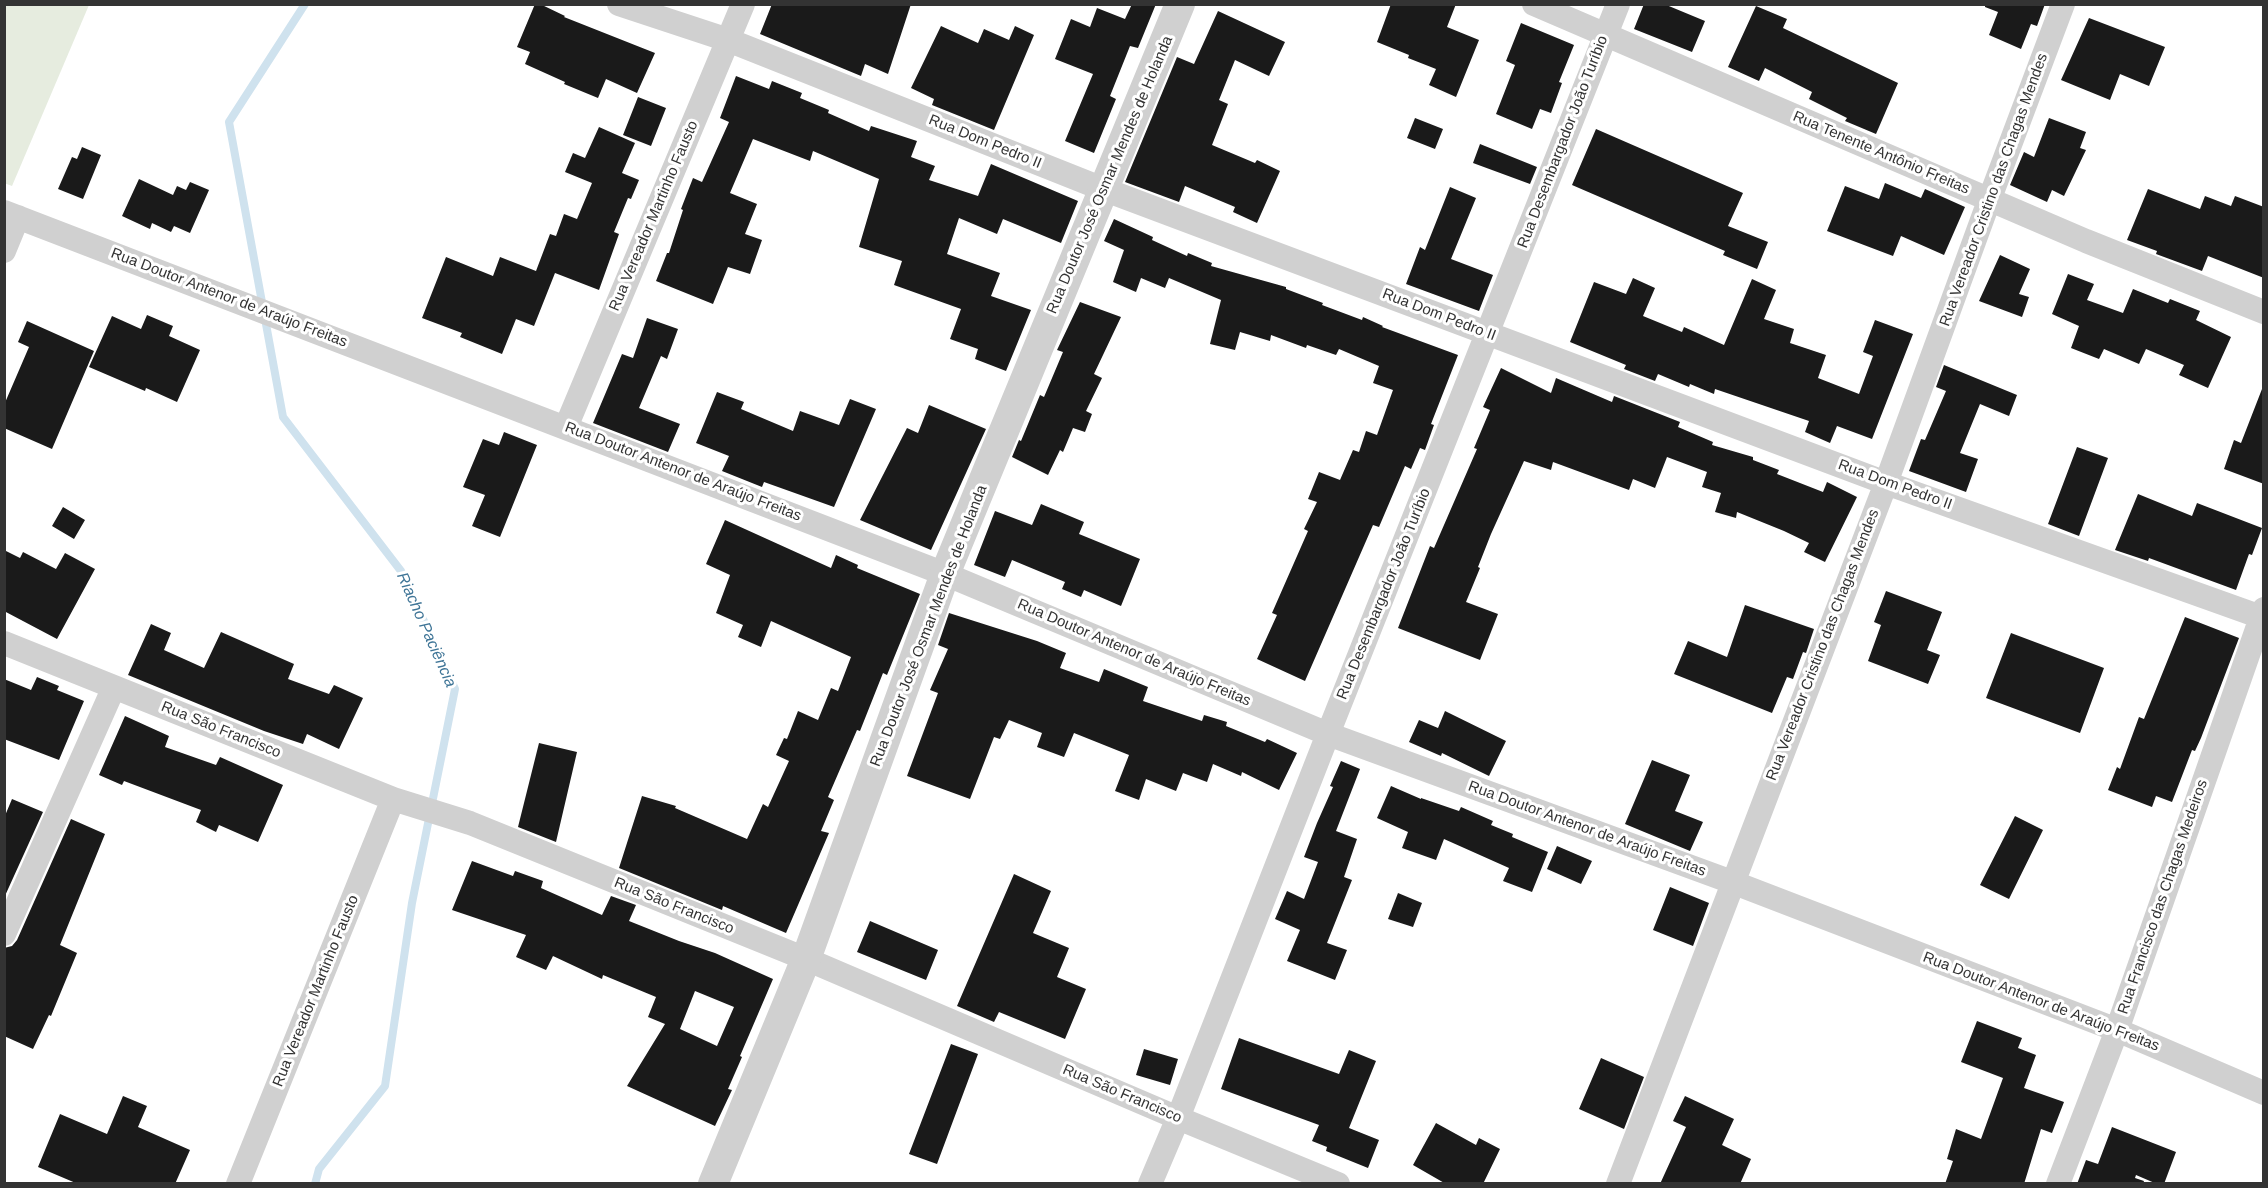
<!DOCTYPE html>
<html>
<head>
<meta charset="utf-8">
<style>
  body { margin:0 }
  #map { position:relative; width:2268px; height:1188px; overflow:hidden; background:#fff; font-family:Helvetica,sans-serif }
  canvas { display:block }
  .frame { position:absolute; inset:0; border:6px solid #333; pointer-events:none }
</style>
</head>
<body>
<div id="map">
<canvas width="2268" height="1188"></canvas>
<div class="frame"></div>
</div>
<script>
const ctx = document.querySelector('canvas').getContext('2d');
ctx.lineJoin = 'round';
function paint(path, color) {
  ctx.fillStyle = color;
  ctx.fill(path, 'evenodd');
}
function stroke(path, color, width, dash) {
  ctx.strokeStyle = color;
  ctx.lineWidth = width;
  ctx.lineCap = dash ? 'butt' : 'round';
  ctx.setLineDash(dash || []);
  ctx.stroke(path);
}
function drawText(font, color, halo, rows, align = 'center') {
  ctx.font = font + ' Helvetica,sans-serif';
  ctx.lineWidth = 6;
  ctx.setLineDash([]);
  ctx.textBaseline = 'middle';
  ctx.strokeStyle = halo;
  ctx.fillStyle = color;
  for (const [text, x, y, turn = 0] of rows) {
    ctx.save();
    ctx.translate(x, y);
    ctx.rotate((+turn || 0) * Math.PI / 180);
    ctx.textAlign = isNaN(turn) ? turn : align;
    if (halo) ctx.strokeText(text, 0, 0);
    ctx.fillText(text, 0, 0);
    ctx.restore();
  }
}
paint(new Path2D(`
  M4 5H89L12 186 4 183Z`), '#e6ecdf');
stroke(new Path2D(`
  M305 4 229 122 283 417 401 571 455 689 412 903 385 1086 319 1169 315 1184`), '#cfe2ee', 8);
paint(new Path2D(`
  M535 4H540L565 16 564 17 655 53 637 93 606 79 598 98 564 84 565 82 525 64 530 52 517 47Z
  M772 4H911L888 74 865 64 861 76 760 34Z
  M1132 4H1156L1138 48 1130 46 1110 96 1116 99 1094 153 1065 141 1093 74 1055 59 1071 19 1090 27 1097 8 1125 19Z
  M1391 4H1456L1447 27 1479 40 1456 97 1429 85 1436 69 1408 58 1409 55 1377 42Z
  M1644 4H1664L1705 21 1692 52 1634 29Z
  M1985 4H2045L2037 26 2031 24 2021 49 1989 35 1998 12 1985 7Z
  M1756 6 1787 19 1783 28 1898 83 1876 134 1845 121 1847 118 1809 99 1812 92 1765 68 1759 81 1728 67Z
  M1218 11 1285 42 1269 76 1235 60 1219 100 1228 104 1212 145 1255 163 1257 160 1280 171 1257 223 1233 212 1235 207 1185 186 1179 202 1125 182 1177 57 1194 64Z
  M2089 18 2165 47 2149 86 2120 74 2110 100 2061 80Z
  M1521 23 1574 45 1559 82 1562 83 1551 113 1540 109 1532 129 1496 114 1515 65 1506 61Z
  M941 26 978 43 984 29 1009 40 1015 26 1034 35 994 130 932 105 934 99 911 88Z
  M736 76 769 89 772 81 802 93 800 98 829 110 828 113 869 131 871 126 917 141 911 157 935 166 929 180 978 196 991 164 1078 201 1061 243 1003 219 997 234 959 218 947 254 1000 273 991 296 1031 310 1006 371 975 359 978 349 950 339 961 309 894 285 902 261 859 247 879 179 813 151 810 161 753 139 730 193 757 204 745 234 762 240 750 274 728 267 713 304 656 281 667 253H669L683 210 681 209 693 178 702 182 729 122 720 118Z
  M638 97 666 108 651 146 623 135Z
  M1415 118 1443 129 1435 149 1407 138Z
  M2049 118 2086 132 2080 148 2086 150 2064 196 2052 190 2047 202 2010 185 2024 152 2034 157Z
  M599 127 635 143 622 173 639 180 631 199 628 198 614 232 619 234 599 290 555 273 534 326 516 319 502 354 460 337 462 333 422 318 446 257 493 276 500 257 536 271 550 234 556 236 564 214 577 219 592 183 565 172 573 153 585 158Z
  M1596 129 1743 193 1728 226 1768 242 1757 269 1723 255 1725 251 1572 185Z
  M1480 144 1537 167 1530 184 1473 163Z
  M82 147 101 155 83 199 58 189 72 157 77 159Z
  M139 179 173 195 177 186 186 190 190 182 209 190 190 233 174 226 171 232 152 223 150 229 122 216Z
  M1885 183 1921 198 1925 189 1965 207 1944 255 1901 236 1893 256 1827 231 1845 186 1879 199Z
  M1450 187 1476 198 1451 259 1493 275 1479 311 1406 284 1420 247 1425 250Z
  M2148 189 2200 209 2205 196 2231 206 2235 196 2264 207V278L2208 256 2202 271 2156 254 2157 251 2127 240Z
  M1114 219 1153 237 1152 240 1187 256 1188 253 1212 263 1211 266 1286 287V289L1323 303 1322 305 1362 320 1363 317 1383 326 1382 327 1458 355 1431 424 1434 425 1425 450 1420 448 1411 469 1405 466 1379 527 1373 525 1305 681 1257 659 1277 615 1272 613 1308 531 1304 529 1317 502 1308 499 1319 472 1340 480 1353 450 1359 452 1366 431 1377 435 1393 390 1373 383 1379 366 1339 349 1336 355 1307 345 1306 348 1271 335 1270 341 1240 332 1235 350 1210 344 1221 300 1169 278 1165 288 1141 278 1136 292 1113 282 1124 250 1104 241Z
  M2000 255 2030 269 2019 294 2029 297 2022 317 1979 301Z
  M2068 274 2094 284 2087 300 2123 313 2133 289 2168 303 2170 299 2200 311 2196 320 2231 337 2208 388 2179 375 2184 365 2146 349 2139 364 2104 349 2099 359 2071 348 2079 326 2052 314Z
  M1633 278 1655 288 1643 316 1682 332 1684 327 1724 345 1752 279 1776 290 1764 319 1794 329 1790 343 1826 355 1818 378 1859 394 1873 356 1863 352 1875 320 1913 334 1872 439 1837 426 1830 443 1805 432 1809 421 1715 389 1714 394 1690 384 1689 387 1658 374 1655 381 1624 369 1626 365 1570 342 1594 282 1626 294Z
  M1080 302 1121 317 1094 374 1102 378 1086 411 1092 414 1085 432 1073 428 1063 452 1060 450 1048 475 1012 457 1019 440 1021 441 1040 395 1044 397 1063 352 1057 350Z
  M147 315 173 326 169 336 200 350 177 402 146 388 145 391 89 367 112 316 141 329Z
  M647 318 678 329 667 359 661 356 639 408 680 424 668 452 593 423 622 354 633 358Z
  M27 321 94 351 52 449 4 428V405L29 347 18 342Z
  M1944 365 2017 395 2009 416 1980 404 1960 453 1978 459 1966 492 1909 471 1921 439 1925 440 1946 391 1936 387Z
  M1501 368 1551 393 1556 378 1612 402 1614 396 1680 422 1678 427 1713 442 1712 445 1753 457V460L1779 470 1777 474 1823 492 1827 482 1857 497 1825 562 1804 552 1809 543 1784 531 1737 512 1736 518 1715 512 1721 493 1702 487 1707 472 1667 457 1655 488 1633 479 1629 490 1553 462 1551 470 1524 461 1491 534 1478 567 1480 568 1466 602 1498 614 1480 660 1398 628 1430 546 1434 548 1477 449 1474 448 1490 410 1483 407Z
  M2262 389H2264V484L2224 469 2234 440 2241 443Z
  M717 392 744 402 741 409 793 431 800 411 839 425 850 399 876 409 834 507 764 482 762 487 722 471 729 456 696 443Z
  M929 405 986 429 931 550 860 520 907 428 918 433Z
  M504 432 537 445 500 537 472 526 485 495 463 487 483 439 499 445Z
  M2077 447 2108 458 2079 536 2048 524Z
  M2138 494 2192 516 2197 503 2262 528 2252 555 2249 554 2236 590 2149 558 2148 561 2115 550Z
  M1041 504 1084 522 1079 534 1140 559 1121 606 1084 590 1081 597 1062 589 1065 582 1012 560 1005 577 974 565 995 511 1032 525Z
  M63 507 85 520 74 539 52 526Z
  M725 520 831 568 836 555 858 565 857 568 920 594 887 675 883 673 860 731 857 730 828 797 834 800 821 831 829 833 786 933 723 906 722 910 619 868 642 796 676 806 675 808 747 839 763 804 768 807 789 761 776 755 784 738 787 739 798 711 818 720 831 688 838 691 851 657 771 621 761 647 738 637 743 625 716 613 730 575 706 564Z
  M4 550 20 558 23 552 56 569 65 553 95 569 57 639 4 611Z
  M1886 591 1942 612 1927 650 1940 655 1928 684 1868 661 1881 625 1874 622Z
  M1745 605 1814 629 1806 653 1803 652 1793 679 1787 677 1772 713 1674 674 1688 641 1727 657Z
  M949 613 1037 641 1066 653 1060 668 1099 682 1104 669 1148 687 1143 701 1202 721 1204 715 1227 722 1226 726 1265 742 1267 739 1297 753 1279 790 1242 772 1241 776 1213 764 1207 782 1183 773 1176 791 1146 779 1139 800 1115 791 1129 755 1074 733 1064 757 1037 747 1042 733 1009 720 1000 739 994 737 970 799 907 776 938 693 930 690 948 649 938 645Z
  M2185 617 2239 638 2201 738 2195 751 2192 750 2172 802 2156 796 2152 807 2108 790 2117 767 2120 769 2139 717 2144 719Z
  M151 624 171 633 164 650 204 668 221 632 294 664 288 679 329 694 334 685 363 698 339 749 307 734 303 744 264 731 128 675Z
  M2011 633 2104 668 2080 733 1986 698Z
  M37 677 59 686 57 690 84 701 59 760 4 739V679L31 690Z
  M1445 711 1506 741 1489 776 1442 753 1441 756 1409 742 1419 720 1438 728Z
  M125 716 169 736 165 747 216 765 220 757 283 785 258 842 219 825 216 832 196 822 201 810 124 781 122 785 99 775Z
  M539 743 577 752 556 842 518 827Z
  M1652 760 1690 775 1675 811 1703 822 1690 851 1625 824Z
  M1341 761 1360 769 1336 831 1357 839 1344 877 1352 880 1327 943 1347 950 1335 980 1287 961 1300 930 1275 919 1287 891 1304 899 1318 862 1304 857 1317 823 1333 787 1330 786Z
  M1391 786 1421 799V798L1459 811 1461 807 1493 821 1491 825 1513 834 1512 837 1548 852 1532 892 1503 881 1509 868 1444 839 1436 860 1402 848 1408 832 1377 818Z
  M12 799 43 812 4 898V818Z
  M2015 816 2043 830 2009 899 1980 885Z
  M71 819 105 834 60 945 77 953 51 1016 49 1015 33 1049 4 1036V948L12 946 17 940Z
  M1557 846 1592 861 1581 884 1547 869Z
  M472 861 513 876 515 871 543 881 541 888 602 915 611 896 636 905 629 921 679 941 715 953 773 979 740 1056 742 1057 728 1089 732 1090 715 1126 627 1086 665 1024 648 1017 656 997 603 975 602 979 553 956 546 970 516 957 526 935 452 910ZM695 991 734 1007 717 1046 680 1029Z
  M1014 874 1051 891 1033 933 1069 948 1057 977 1086 989 1065 1039 999 1012 994 1022 957 1006Z
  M1670 887 1709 903 1693 946 1653 930Z
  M1398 893 1422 903 1413 927 1388 919Z
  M870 921 938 950 926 980 857 952Z
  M1977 1021 2022 1038 2018 1048 2036 1055 2024 1088 2064 1102 2052 1133 2041 1129 2024 1184H1945L1953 1161 1947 1159 1956 1129 1981 1139 2003 1078 1961 1062Z
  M1239 1038 1339 1074 1349 1050 1376 1061 1349 1128 1379 1140 1368 1168 1326 1151 1327 1147 1312 1141 1319 1125 1221 1089Z
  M951 1044 978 1054 937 1164 909 1154Z
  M1144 1049 1178 1059 1170 1085 1136 1075Z
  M1601 1058 1644 1077 1624 1129 1579 1109Z
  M123 1096 147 1106 138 1127 190 1150 175 1184H78L38 1167 60 1114 107 1134Z
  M1685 1096 1734 1119 1722 1145 1751 1159 1740 1184H1660L1686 1127 1673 1121Z
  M1436 1123 1476 1145 1479 1138 1500 1149 1483 1184H1446L1413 1165Z
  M2112 1127 2176 1152 2164 1184H2157L2136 1175 2135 1178 2144 1181 2143 1184H2077L2086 1160 2098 1164Z`), '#1a1a1a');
stroke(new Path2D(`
  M619 4 728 40 1103 189 1886 483 2264 618
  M1534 4 2086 241 2264 312
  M4 212 945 574 1328 734 1732 882 2117 1030 2264 1093
  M4 251 18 217
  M566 427 743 4
  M4 643 393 799 470 823 806 959 1178 1118 1338 1184
  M4 934 114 687
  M238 1184 393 799
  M1150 1184 1178 1118 1328 734 1618 4
  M1618 1184 1886 483 1990 198 2063 4
  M2058 1184 2117 1030 2264 609`), '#d0d0d0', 24);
stroke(new Path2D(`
  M713 1184 806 959 945 574 1180 4`), '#d0d0d0', 30);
drawText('15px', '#333', '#fff', [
  ["Rua Dom Pedro II",985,142,22],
  ["Rua Desembargador João Turíbio",1563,142,-69],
  ["Rua Tenente Antônio Freitas",1881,153,23],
  ["Rua Doutor José Osmar Mendes de Holanda",1110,175,-67],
  ["Rua Vereador Cristino das Chagas Mendes",1994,190,-70],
  ["Rua Vereador Martinho Fausto",654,216,-67],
  ["Rua Doutor Antenor de Araújo Freitas",229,298,21],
  ["Rua Dom Pedro II",1439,315,21],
  ["Rua Doutor Antenor de Araújo Freitas",683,472,21],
  ["Rua Dom Pedro II",1895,485,20],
  ["Rua Desembargador João Turíbio",1384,594,-68],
  ["Rua Doutor José Osmar Mendes de Holanda",929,626,-69],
  ["Rua Vereador Cristino das Chagas Mendes",1823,645,-69],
  ["Rua Doutor Antenor de Araújo Freitas",1134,653,23],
  ["Rua São Francisco",221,730,22],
  ["Rua Doutor Antenor de Araújo Freitas",1587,829,20],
  ["Rua Francisco das Chagas Medeiros",2163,897,-71],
  ["Rua São Francisco",674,906,22],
  ["Rua Vereador Martinho Fausto",316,991,-68],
  ["Rua Doutor Antenor de Araújo Freitas",2041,1002,21],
  ["Rua São Francisco",1122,1094,23]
]);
drawText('italic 16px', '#3f7597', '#fff', [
  ["Riacho Paciência",426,630,66]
]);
</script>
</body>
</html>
